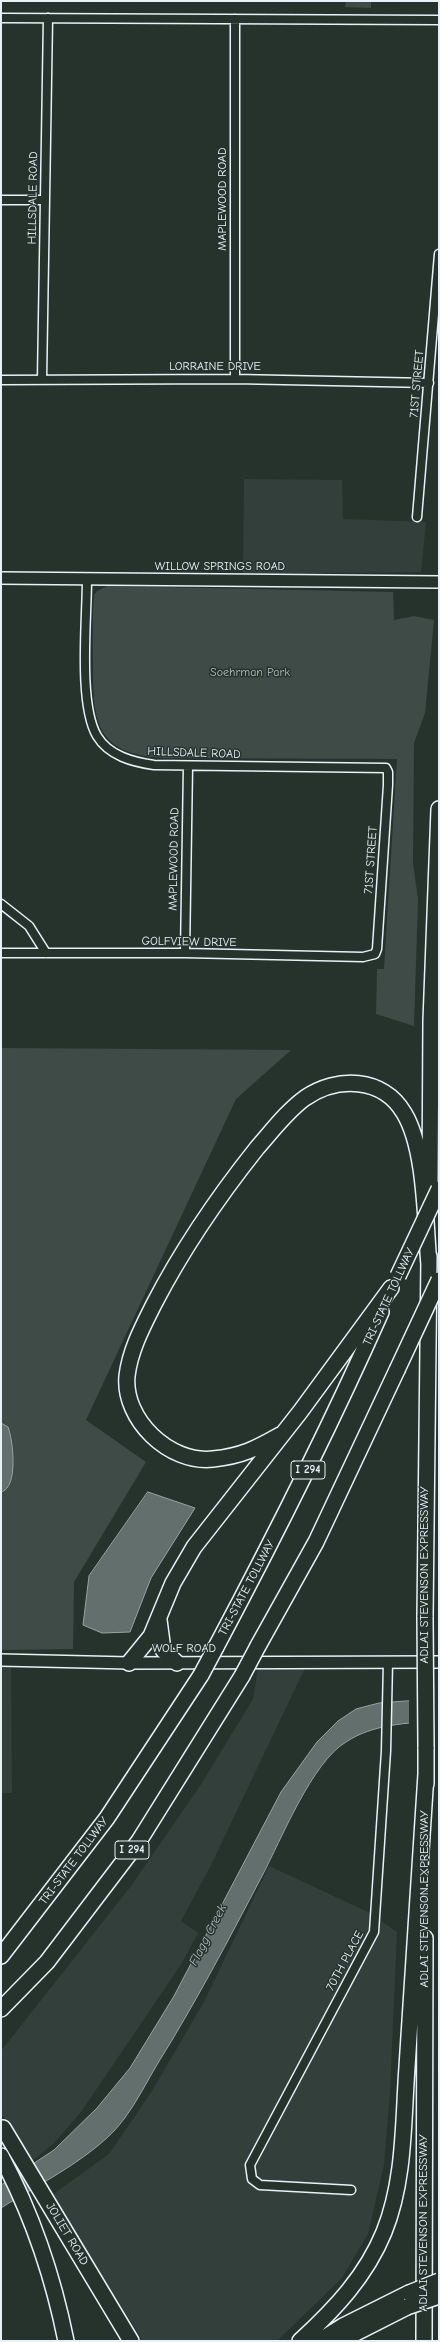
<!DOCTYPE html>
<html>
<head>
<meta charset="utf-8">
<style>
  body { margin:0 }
  #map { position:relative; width:440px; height:2342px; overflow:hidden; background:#26332d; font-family:"Comic Neue",sans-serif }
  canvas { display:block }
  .frame { position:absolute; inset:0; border:2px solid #e8f1f8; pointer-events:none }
</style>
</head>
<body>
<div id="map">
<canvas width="440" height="2342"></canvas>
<div class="frame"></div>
</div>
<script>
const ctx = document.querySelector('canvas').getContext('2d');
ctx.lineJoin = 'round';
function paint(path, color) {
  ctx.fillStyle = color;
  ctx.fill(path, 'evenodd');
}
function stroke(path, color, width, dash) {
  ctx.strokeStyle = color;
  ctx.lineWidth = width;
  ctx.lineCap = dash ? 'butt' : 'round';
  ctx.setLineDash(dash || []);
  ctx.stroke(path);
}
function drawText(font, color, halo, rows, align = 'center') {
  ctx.font = font + ' "Comic Neue",sans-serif';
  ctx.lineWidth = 3;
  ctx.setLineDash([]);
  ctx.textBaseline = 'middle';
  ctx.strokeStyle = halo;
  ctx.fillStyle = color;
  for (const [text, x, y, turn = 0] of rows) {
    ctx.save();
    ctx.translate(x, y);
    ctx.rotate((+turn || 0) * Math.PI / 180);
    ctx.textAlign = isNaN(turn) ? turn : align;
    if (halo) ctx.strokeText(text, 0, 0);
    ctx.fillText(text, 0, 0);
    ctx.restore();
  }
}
paint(new Path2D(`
  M244 479 342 480 343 519 426 522 421 572 243 574Z
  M1 1667H11L12 1793H1Z
  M258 1668H305L210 1867 181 1921 198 1933 182 1963 81 2112 54 2143 31 2162 1 2113V2051L131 1886 200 1786 253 1699Z
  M269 1866 368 1912 397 1932 390 2092 384 2165 368 2234 342 2278 277 2341H143L52 2195 109 2154 152 2091 204 2002Z`), '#333f3a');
paint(new Path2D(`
  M346 1H371V8L345 7Z
  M107 586 393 592 394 620 414 616 434 620 425 713 414 743 413 863 418 899 414 1026 376 1014 377 969H384L397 759 164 758C95 754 93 722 93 663 93 640 92 618 94 595L97 591Z
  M1 1048 291 1050 236 1099 86 1420 146 1462 74 1582 73 1649 1 1650Z`), '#3e4b47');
const water = new Path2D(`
  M1 1423 8 1427C13 1440 19 1488 1 1492Z
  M148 1492 195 1508 151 1578 130 1632 102 1633 83 1625 89 1576Z
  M439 1699V1721C407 1723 373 1724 346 1742 312 1762 281 1840 262 1876 229 1939 196 2002 158 2063 147 2081 137 2102 124 2119 98 2155 39 2184 1 2208V2185L54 2150 97 2108 130 2068 174 1996 281 1792 317 1742 338 1721 356 1709 379 1703Z`);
paint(water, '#636f6d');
stroke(water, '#98a3a5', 1);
paint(new Path2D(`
  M439 1697V1723L409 1725V1699Z`), '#26332d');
const street = new Path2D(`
  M1 18 439 20
  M1 200H45
  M42 379 48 18
  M235 379V19
  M1 380 235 379 429 383
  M417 517 439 254
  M1 904 29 926 46 953
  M1 953H185L363 957 375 954 377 949 388 785V772L386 768 154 765C133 762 109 756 97 736 78 704 87 618 87 579
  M185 953 188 766
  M351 2190 260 2185 252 2179 250 2165 374 1932 386 1751 388 1662`);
const secondary = new Path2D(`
  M1 578 439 582
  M1 1660 129 1663 439 1662`);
const highway = new Path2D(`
  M430 1186 431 1021 439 809
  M280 1435C255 1449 242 1456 213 1459 169 1464 123 1419 127 1376 130 1350 143 1326 154 1304 183 1248 218 1197 257 1148 272 1131 287 1111 305 1098 337 1076 383 1077 404 1113 426 1149 425 1222 429 1265
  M425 1617 429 1256
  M159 1620 163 1650 177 1663
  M258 1646 316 1542 397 1370
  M216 1647C275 1536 330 1427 381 1312
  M129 1663 151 1636 173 1583 194 1547 300 1412 391 1288
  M426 1747V1784
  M1 1956 107 1818 201 1675
  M1 2009 47 1962 139 1841 242 1676
  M3 2128 131 2341
  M1 2156C32 2214 53 2276 66 2341
  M300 2341C335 2309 366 2276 384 2232 405 2180 403 2122 407 2067 414 1970 420 1872 426 1774
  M319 2341 343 2326 409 2293
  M340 2341 407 2307
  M424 2341 425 1938`);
stroke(street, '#e8f1f8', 11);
stroke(secondary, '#e8f1f8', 14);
stroke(highway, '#e8f1f8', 18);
stroke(street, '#26332d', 8);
stroke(secondary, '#26332d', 11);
stroke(highway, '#26332d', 15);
const highwayBridge = new Path2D(`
  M398 1276 439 1189
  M397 1370 439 1280
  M425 1617 426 1747
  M201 1675 216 1647
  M242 1676 258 1646
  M409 2293 439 2281
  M407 2307 439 2296`);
stroke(highwayBridge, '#e8f1f8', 18, []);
stroke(highwayBridge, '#26332d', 15);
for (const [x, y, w] of [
  [308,1470,34],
  [132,1850,34]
]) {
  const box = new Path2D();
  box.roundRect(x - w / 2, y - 9, w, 18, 3);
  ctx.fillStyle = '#26332d';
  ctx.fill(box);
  stroke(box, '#e8f1f8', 1);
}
drawText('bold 11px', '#e8f1f8', null, [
  ["I 294",308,1470],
  ["I 294",132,1850]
]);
drawText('12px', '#e8f1f8', '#26332d', [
  ["HILLSDALE ROAD",33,198,-89],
  ["MAPLEWOOD ROAD",223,199,-90],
  ["LORRAINE DRIVE",215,367],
  ["71ST STREET",417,384,-85],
  ["WILLOW SPRINGS ROAD",220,567],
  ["HILLSDALE ROAD",194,753,2],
  ["MAPLEWOOD ROAD",174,859,-89],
  ["71ST STREET",371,860,-86],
  ["GOLFVIEW DRIVE",189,942,1],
  ["TRI-STATE TOLLWAY",389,1297,-65],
  ["ADLAI STEVENSON EXPRESSWAY",425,1575,-90],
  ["TRI-STATE TOLLWAY",247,1588,-62],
  ["WOLF ROAD",184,1649],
  ["TRI-STATE TOLLWAY",74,1861,-53],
  ["ADLAI STEVENSON EXPRESSWAY",425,1899,-90],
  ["70TH PLACE",345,1961,-62],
  ["ADLAI STEVENSON EXPRESSWAY",424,2223,-90],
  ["JOLIET ROAD",67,2234,59]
]);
drawText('12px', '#b5bfc3', '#26332d', [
  ["Soehrman Park",250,673]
]);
drawText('italic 13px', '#b3bdc0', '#26332d', [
  ["Flagg Creek",208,1935,-63]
]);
</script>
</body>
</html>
